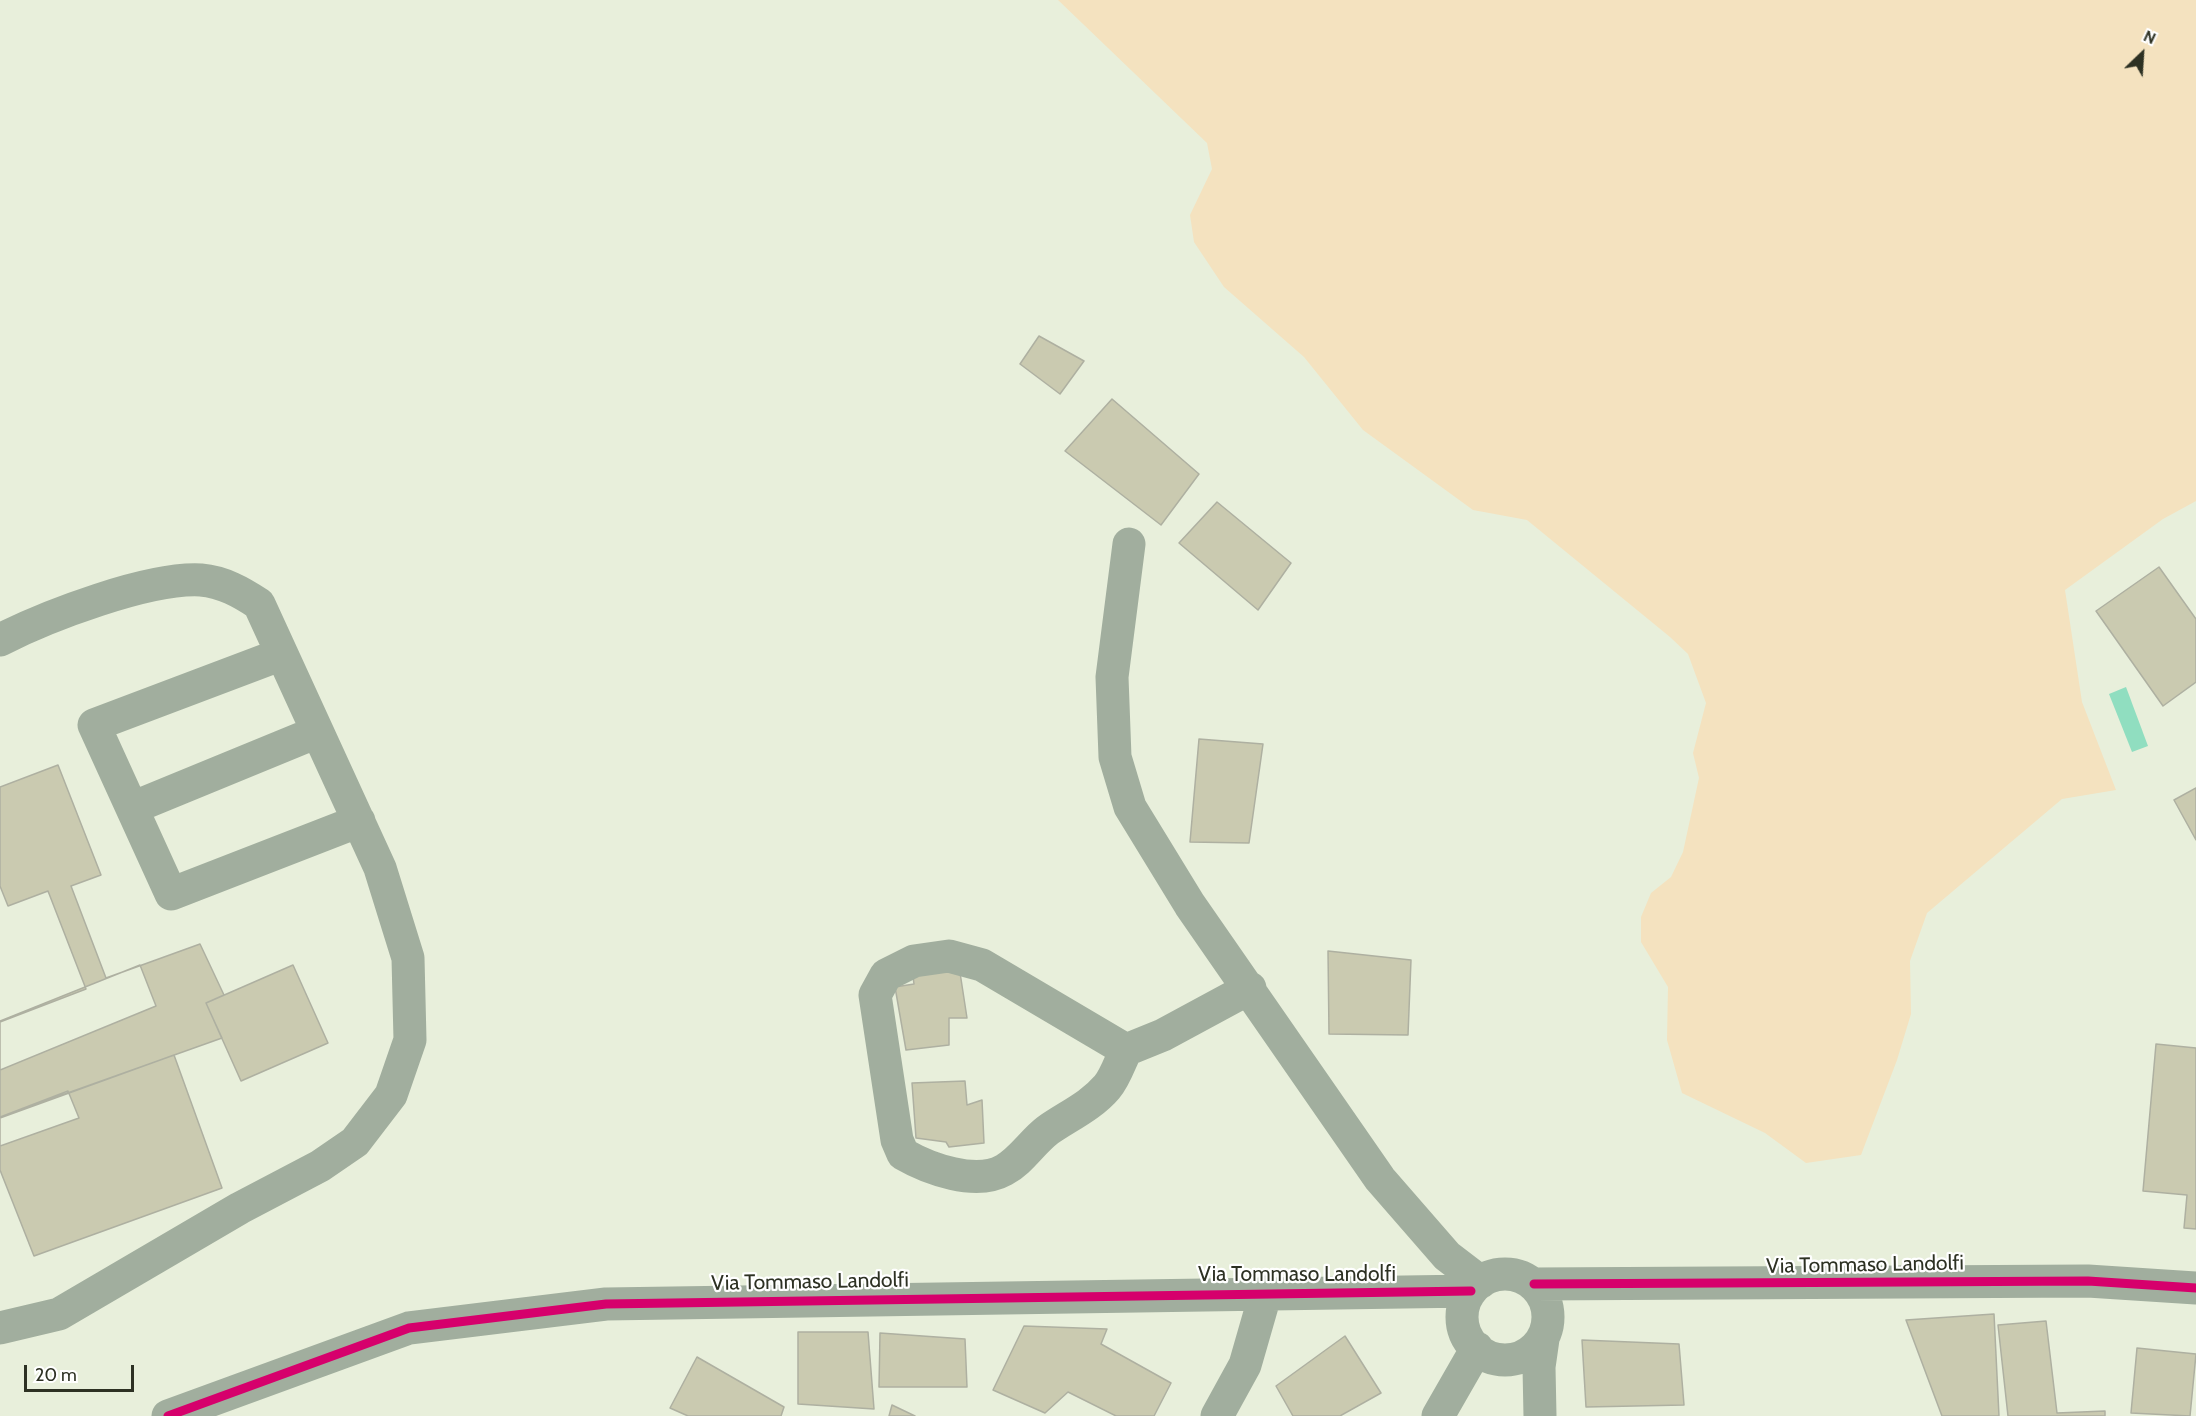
<!DOCTYPE html>
<html>
<head>
<meta charset="utf-8">
<style>
  body { margin:0 }
  #map { position:relative; width:2196px; height:1416px; overflow:hidden; background:#e8efdb; font-family:Cabin,sans-serif }
  canvas { display:block }
  .north { position:absolute; left:2112px; top:24px; width:60px; height:60px; -webkit-text-stroke:4px #fff; paint-order:stroke; rotate:25deg; font-size:16px; font-weight:700; line-height:24px; text-align:center; color:#2d3123 }
  .north::after { content:''; display:block; margin:auto; width:21px; height:27px; background:#2d3123; clip-path:polygon(50% 0,100% 100%,50% 72%,0 100%) }
  .scale { position:absolute; left:24px; top:1365px; width:110px; height:27px; box-sizing:border-box; border:3px solid #2d3123; border-top:0; padding-left:8px; font-size:18px; line-height:21px; white-space:nowrap; color:#2d3123; -webkit-text-stroke:4px #fff; paint-order:stroke }
</style>
</head>
<body>
<div id="map">
<canvas width="2196" height="1416"></canvas>
<div class="north">N</div>
<div class="scale">20 m</div>
</div>
<script>
const ctx = document.querySelector('canvas').getContext('2d');
ctx.lineJoin = 'round';
function paint(path, color) {
  ctx.fillStyle = color;
  ctx.fill(path, 'evenodd');
}
function stroke(path, color, width, dash) {
  ctx.strokeStyle = color;
  ctx.lineWidth = width;
  ctx.lineCap = dash ? 'butt' : 'round';
  ctx.setLineDash(dash || []);
  ctx.stroke(path);
}
function drawText(font, color, halo, rows, align = 'center') {
  ctx.font = font + ' Cabin,sans-serif';
  ctx.lineWidth = 4.5;
  ctx.setLineDash([]);
  ctx.textBaseline = 'middle';
  ctx.strokeStyle = halo;
  ctx.fillStyle = color;
  for (const [text, x, y, turn = 0] of rows) {
    ctx.save();
    ctx.translate(x, y);
    ctx.rotate((+turn || 0) * Math.PI / 180);
    ctx.textAlign = isNaN(turn) ? turn : align;
    if (halo) ctx.strokeText(text, 0, 0);
    ctx.fillText(text, 0, 0);
    ctx.restore();
  }
}
paint(new Path2D(`
  M1058 0H2196V501L2163 519 2065 590 2082 702 2116 790 2062 799 1927 913 1910 961 1911 1014 1897 1060 1861 1155 1806 1163 1765 1133 1682 1093 1667 1040 1668 987 1641 942V917L1651 893 1671 877 1683 852 1699 778 1693 753 1706 703 1688 654 1670 637 1527 520 1473 510 1363 430 1304 357 1224 287 1194 242 1190 215 1212 169 1207 143Z`), '#f4e2bf');
paint(new Path2D(`
  M2126 687 2148 746 2132 752 2109 694Z`), '#90dec0');
const building = new Path2D(`
  M1039 336 1084 361 1060 394 1020 364Z
  M1112 399 1199 474 1161 525 1065 451Z
  M1217 502 1291 563 1258 610 1179 543Z
  M2159 567 2196 619V682L2163 706 2096 611Z
  M1199 739 1263 744 1249 843 1190 842Z
  M58 765 101 875 71 886 106 978 200 944 224 995 206 1003 222 1038 0 1117V1022L86 989 48 891 8 906 0 886V787Z
  M2196 788V840L2174 800Z
  M1328 951 1411 960 1408 1035 1329 1034Z
  M140 965 156 1006 0 1070V1021Z
  M293 965 328 1043 241 1081 206 1003Z
  M959 966 967 1018H949V1045L906 1050 895 987 914 984 912 969Z
  M2156 1044 2196 1048V1229L2184 1228 2187 1195 2143 1191Z
  M174 1055 222 1188 34 1256 0 1170V1118Z
  M965 1081 967 1105 982 1100 984 1143 949 1147 946 1142 916 1138 912 1083Z
  M68 1091 79 1118 0 1146V1117Z
  M1994 1314 1999 1416H1942L1906 1320Z
  M2046 1321 2057 1413 2105 1411V1416H2008L1998 1325Z
  M1024 1326 1107 1329 1101 1344 1171 1383 1154 1416H1116L1068 1392 1045 1413 993 1390Z
  M798 1332H868L874 1409 798 1404Z
  M880 1333 965 1339 967 1387H879Z
  M1345 1336 1381 1393 1340 1416H1293L1276 1386Z
  M1582 1340 1679 1344 1684 1405 1586 1407Z
  M2137 1348 2196 1354 2190 1416 2131 1413Z
  M697 1357 784 1407 781 1416H688L670 1408Z
  M892 1405 915 1416H889Z`);
paint(building, '#cacab0');
stroke(building, '#aeb0a1', 1.5);
stroke(new Path2D(`
  M1129 544 1112 677 1115 757 1130 807 1190 905 1380 1179 1447 1256 1481 1282
  M0 640C47 616 149 577 201 580 223 582 241 592 259 604L380 868 408 958 410 1040 391 1095 355 1142 320 1166 240 1208 59 1314 0 1328
  M282 654 94 725 171 894 359 821
  M132 808 317 732
  M1126 1050C1120 1062 1115 1078 1107 1087 1091 1106 1068 1116 1048 1130 1032 1142 1021 1161 1004 1170 976 1186 929 1169 903 1154L897 1140 875 995 886 975 914 961 949 956 982 965 1126 1050 1163 1035 1250 988
  M1462 1317a43 43 0 1 1 86 0a43 43 0 1 1-86 0Z
  M1534 1284 2088 1281 2196 1288
  M168 1416 409 1328 606 1304 1471 1291
  M1217 1416 1245 1365 1266 1292
  M1438 1416 1477 1348
  M1540 1416 1539 1367 1543 1339`), '#a1ae9e', 33);
stroke(new Path2D(`
  M1534 1284 2088 1281 2196 1288
  M168 1416 409 1328 606 1304 1471 1291`), '#d6006c', 9);
drawText('21px', '#2d3123', '#fff', [
  ["Via Tommaso Landolfi",1865,1265,-1],
  ["Via Tommaso Landolfi",1297,1275],
  ["Via Tommaso Landolfi",810,1282,-1]
]);
</script>
</body>
</html>
